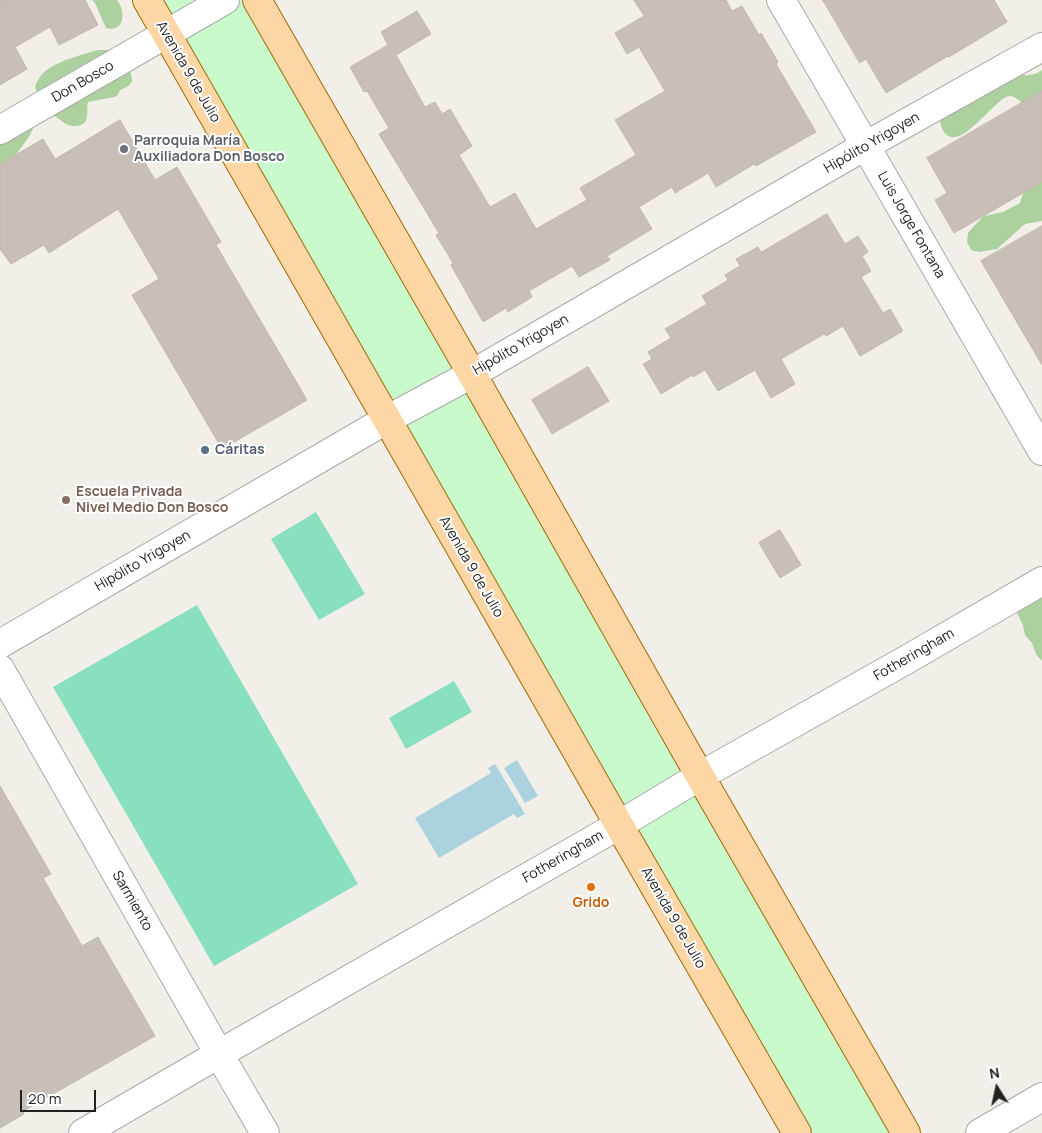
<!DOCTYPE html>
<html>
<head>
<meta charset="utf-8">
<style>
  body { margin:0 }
  #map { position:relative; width:1042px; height:1133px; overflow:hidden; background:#f2efe9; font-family:Manrope,sans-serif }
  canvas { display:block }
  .north { position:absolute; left:972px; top:1063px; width:50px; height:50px; -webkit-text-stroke:4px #fff; paint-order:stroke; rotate:350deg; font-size:14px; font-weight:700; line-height:20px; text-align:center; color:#222 }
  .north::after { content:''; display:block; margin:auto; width:18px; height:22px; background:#222; clip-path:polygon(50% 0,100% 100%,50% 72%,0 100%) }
  .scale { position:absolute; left:20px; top:1090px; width:76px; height:22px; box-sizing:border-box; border:2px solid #222; border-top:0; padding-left:6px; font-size:15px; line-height:18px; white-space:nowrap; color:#222; -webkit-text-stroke:4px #fff; paint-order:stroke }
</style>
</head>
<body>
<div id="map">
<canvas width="1042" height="1133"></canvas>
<div class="north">N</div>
<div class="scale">20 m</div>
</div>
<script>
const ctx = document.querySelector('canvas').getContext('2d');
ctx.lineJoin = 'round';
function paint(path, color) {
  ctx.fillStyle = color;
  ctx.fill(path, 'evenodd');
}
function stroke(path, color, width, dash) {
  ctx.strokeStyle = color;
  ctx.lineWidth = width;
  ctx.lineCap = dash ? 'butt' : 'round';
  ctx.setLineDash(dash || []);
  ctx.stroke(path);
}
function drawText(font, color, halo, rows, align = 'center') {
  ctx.font = font + ' Manrope,sans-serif';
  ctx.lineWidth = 4;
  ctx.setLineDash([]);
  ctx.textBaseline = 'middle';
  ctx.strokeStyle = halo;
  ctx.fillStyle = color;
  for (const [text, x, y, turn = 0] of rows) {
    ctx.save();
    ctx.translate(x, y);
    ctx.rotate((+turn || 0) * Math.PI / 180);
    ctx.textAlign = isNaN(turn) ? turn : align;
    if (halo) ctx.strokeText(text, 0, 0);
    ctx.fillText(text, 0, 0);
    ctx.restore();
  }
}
paint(new Path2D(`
  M92 0H117C126 11 125 33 106 28L95 3Z
  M98 50H116L129 63C130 79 139 82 120 90L118 95 114 97 88 102C86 108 89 117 85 122 82 127 71 127 66 124 59 120 58 116 49 115L37 94 35 86C37 82 40 76 43 73 54 62 83 54 98 50Z
  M1001 69C1015 73 1029 80 1042 70V103C1038 104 1031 106 1027 105 1019 103 1015 93 1006 97 990 104 951 165 940 122L945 114Z
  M0 118 24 121 33 129 28 138 10 163 0 168Z
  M1022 164 1042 171V221L1025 224 997 249 979 252 971 250 967 242 968 233 975 225 984 216 1003 212 1020 203 1023 193Z
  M1042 592V661L1036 654 1032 643 1025 635 1023 625 1018 615 1015 605Z`), '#add19e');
paint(new Path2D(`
  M163 0H242L892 1133H813Z`), '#c8facc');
paint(new Path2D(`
  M316 512 365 594 319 620 271 539Z
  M197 605 358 884 214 966 53 687Z
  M454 681 472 712 406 749 389 718Z`), '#88e0be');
paint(new Path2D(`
  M517 760 538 796 525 803 504 768Z
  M495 764 525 814 517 818 514 814 439 858 415 818 491 773 488 768Z`), '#aad3df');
const building = new Path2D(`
  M0 0H85L98 25 59 45 50 27 15 47 27 69 0 85Z
  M634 0H726L732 11 742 6 759 35 761 33 778 62 776 64 816 132 756 166 754 164 716 187 708 173 675 193 672 187 639 207 652 229 607 256 610 260 579 277 572 266 529 291 532 297 508 312 506 308 483 322 451 265 453 263 436 235 439 233 379 134 389 128 367 91 364 92 350 67 388 45 381 32 417 11 431 34 396 55 425 107 435 102 442 114 450 109 472 146 459 155 490 207 515 193 536 229 587 200 580 188 636 155 615 120 665 91 639 47 627 54 615 33 644 16Z
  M823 0H994L1007 22 949 57 948 56 886 93 866 59 860 63Z
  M1042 91V182L954 233 935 200 947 193 927 158Z
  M120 120 155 180 177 167 221 242 216 245 307 400 222 449 132 295 159 279 118 209 49 253 44 245 11 264 0 249V164L43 139 55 159Z
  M827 214 845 244 858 236 868 252 862 256 871 271 861 277 883 313 890 309 903 331 860 356 843 326 826 336 824 334 781 359 795 384 771 398 755 370 718 391 705 370 693 377 692 375 661 394 643 364 652 359 648 352 671 338 665 329 707 304 702 296 728 280 725 275 740 266 736 259 758 247 761 252Z
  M1042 226V365L981 261Z
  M588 367 609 401 552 434 532 400Z
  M780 530 801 565 780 578 759 543Z
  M0 786 51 874 43 878 82 946 98 937 155 1036 23 1111 24 1114 0 1128Z`);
paint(building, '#c7bfb8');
stroke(building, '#c4b6ab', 1);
const minor = new Path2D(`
  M781 0 1042 451
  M0 130 225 0
  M0 644 386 420 472 374 865 146 1042 47
  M0 669 219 1054 265 1133
  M83 1133 219 1054 619 825 700 776 906 660 1042 581
  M980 1133 1042 1097`);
const major = new Path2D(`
  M147 0 619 825 797 1133
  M257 0 472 374 700 776 906 1133`);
stroke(minor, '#a9a9a9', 30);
stroke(major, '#a06b00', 30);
stroke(minor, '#fff', 28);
stroke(major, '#fcd6a4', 28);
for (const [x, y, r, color] of [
  [124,149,5,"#6b7280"],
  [205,450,5,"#5c6f8a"],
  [66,500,5,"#8d6e63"],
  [591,887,5,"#e8710a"]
]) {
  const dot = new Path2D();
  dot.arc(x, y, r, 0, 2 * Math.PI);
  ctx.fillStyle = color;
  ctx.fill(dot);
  stroke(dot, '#fff', 2);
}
drawText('14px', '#222', '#fff', [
  ["Avenida 9 de Julio",188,72,60],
  ["Don Bosco",83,82,-30],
  ["Hipólito Yrigoyen",872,143,-30],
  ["Luis Jorge Fontana",911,225,60],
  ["Hipólito Yrigoyen",521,345,-30],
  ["Hipólito Yrigoyen",143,561,-30],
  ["Avenida 9 de Julio",471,567,60],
  ["Fotheringham",914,655,-30],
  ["Fotheringham",563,857,-30],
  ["Sarmiento",132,901,60],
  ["Avenida 9 de Julio",673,918,60]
]);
drawText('bold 14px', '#5b616d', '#fff', [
  ["Parroquia María",134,141],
  ["Auxiliadora Don Bosco",134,157]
], 'left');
drawText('bold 14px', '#4e5e75', '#fff', [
  ["Cáritas",215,450]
], 'left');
drawText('bold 14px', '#785e54', '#fff', [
  ["Escuela Privada",76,492],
  ["Nivel Medio Don Bosco",76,508]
], 'left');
drawText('bold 14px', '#c56008', '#fff', [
  ["Grido",591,903]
]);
</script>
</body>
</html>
